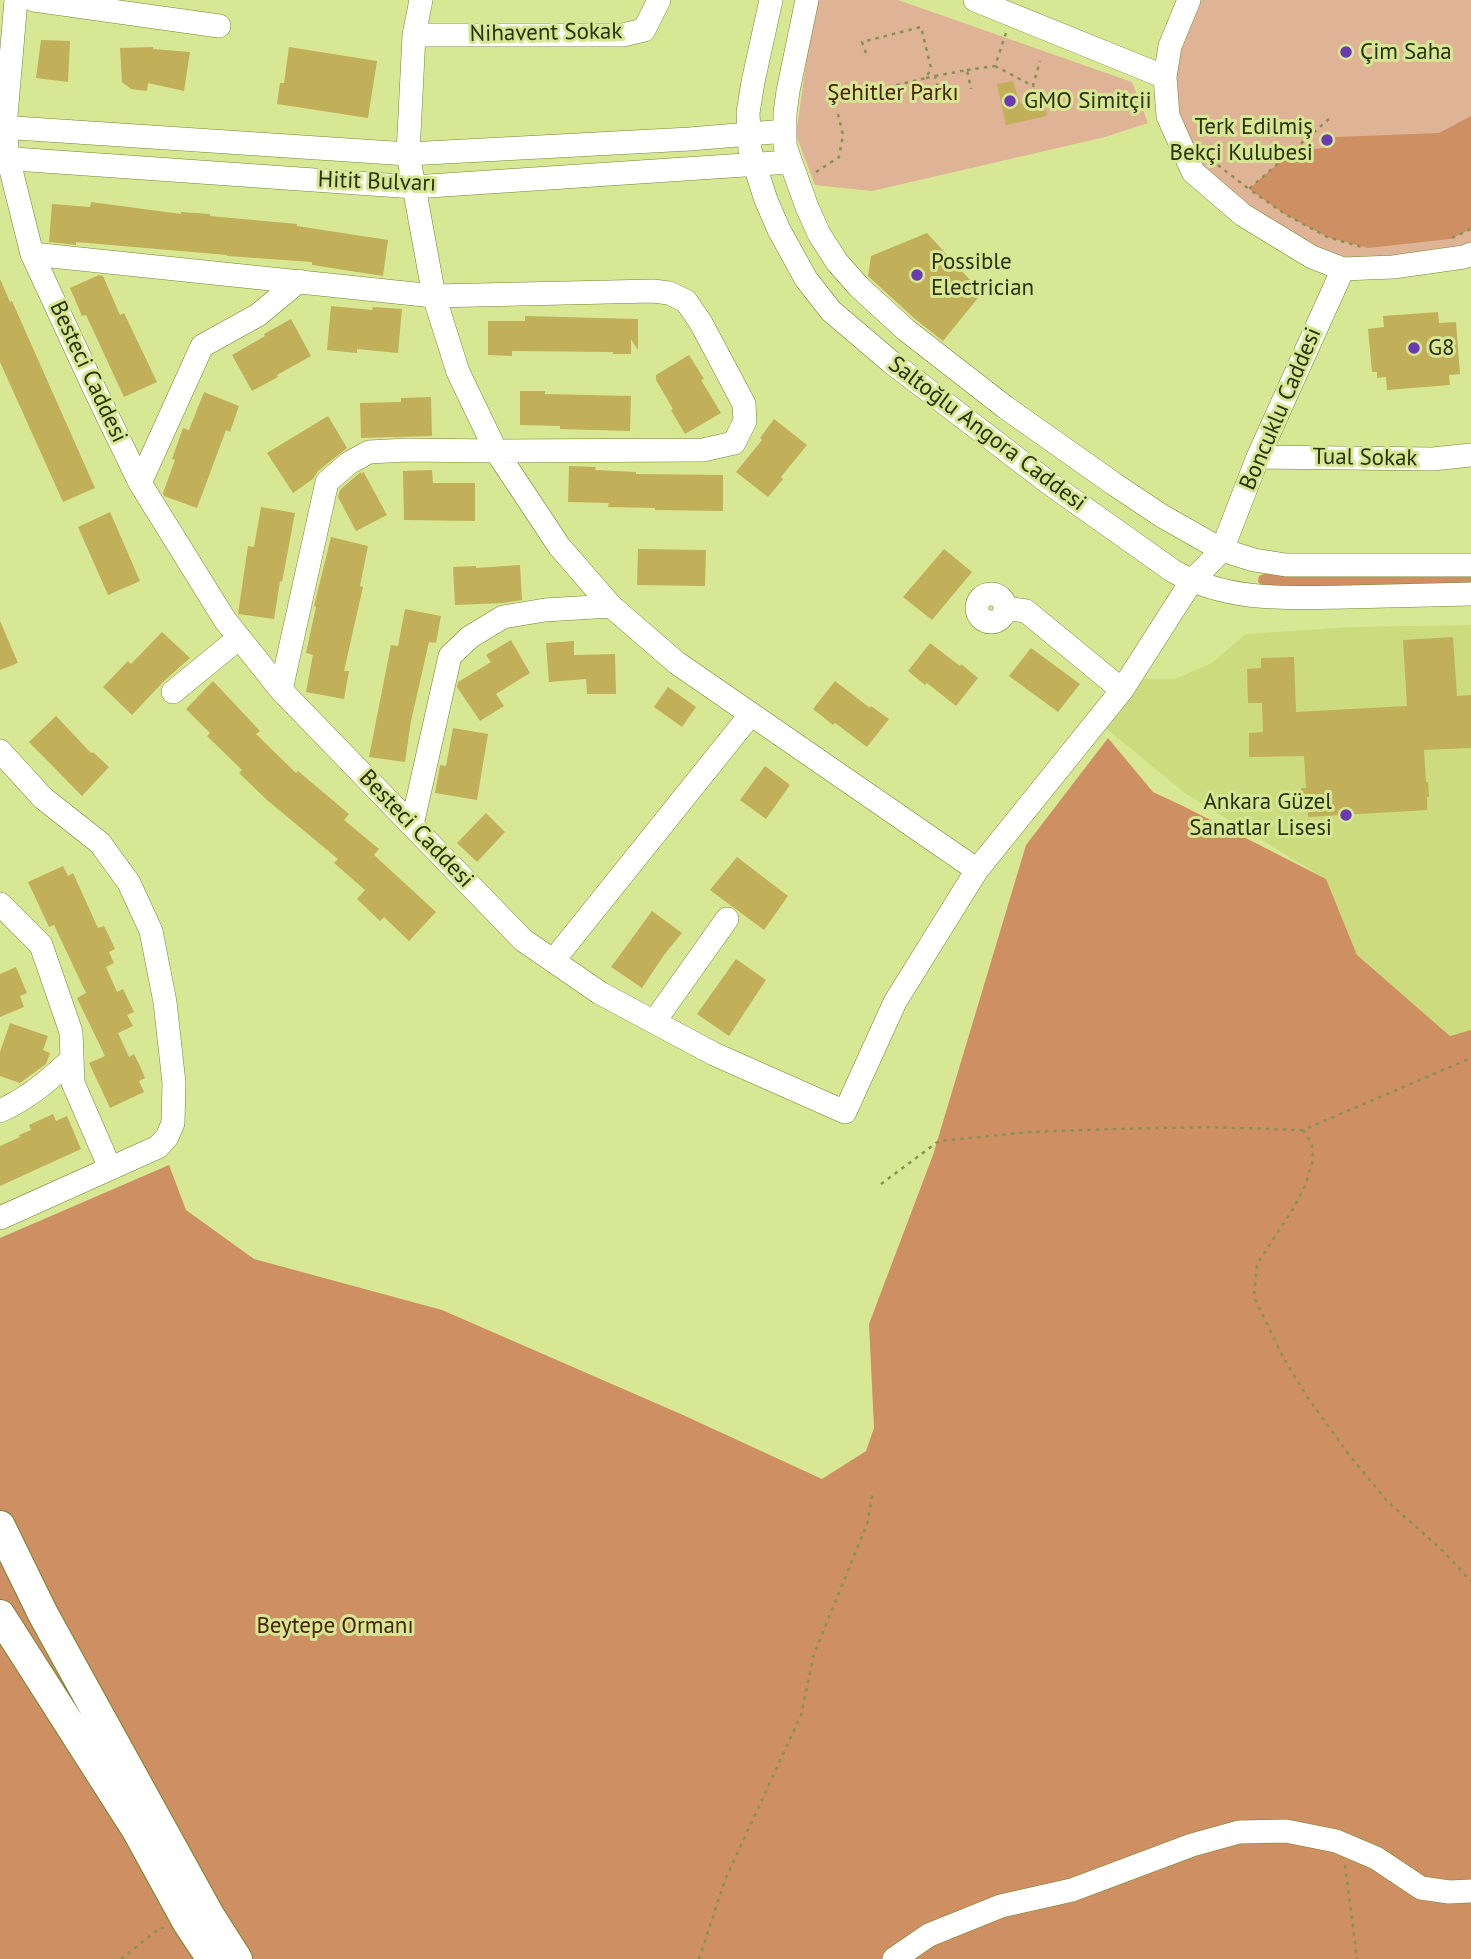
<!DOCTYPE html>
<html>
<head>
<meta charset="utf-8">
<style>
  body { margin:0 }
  canvas { display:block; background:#d8e793 }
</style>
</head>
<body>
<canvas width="1471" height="1959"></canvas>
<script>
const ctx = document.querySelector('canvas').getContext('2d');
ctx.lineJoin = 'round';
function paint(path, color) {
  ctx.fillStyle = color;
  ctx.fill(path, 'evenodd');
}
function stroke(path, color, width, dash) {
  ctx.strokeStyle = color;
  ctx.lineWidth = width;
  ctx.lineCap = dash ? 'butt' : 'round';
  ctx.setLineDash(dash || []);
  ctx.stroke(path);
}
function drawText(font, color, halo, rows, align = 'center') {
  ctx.font = font + ' "PT Sans",sans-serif';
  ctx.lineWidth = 6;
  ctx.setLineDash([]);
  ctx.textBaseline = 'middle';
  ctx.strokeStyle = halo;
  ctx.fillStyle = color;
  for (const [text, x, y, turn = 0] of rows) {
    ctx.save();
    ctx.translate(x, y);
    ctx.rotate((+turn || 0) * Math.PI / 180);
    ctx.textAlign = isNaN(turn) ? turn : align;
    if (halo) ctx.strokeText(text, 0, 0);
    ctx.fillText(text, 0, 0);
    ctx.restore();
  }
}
paint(new Path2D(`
  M1471 625V1030L1450 1036 1357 955 1326 879 1186 794 1103 726 1144 679H1175L1212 663 1246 634 1351 627Z`), '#cbdb7e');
paint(new Path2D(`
  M815 0H898L1132 82 1148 123 1105 137 872 191 815 185 796 135Z
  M1189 0H1471V254L1343 269 1193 172 1165 77Z`), '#dfb496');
paint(new Path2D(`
  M1471 116V229L1450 239 1368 248 1327 237 1285 214 1249 189 1291 152 1323 148 1335 137 1439 133Z
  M1471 573V587L1346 589 1262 586 1258 582 1259 576 1264 574 1307 575Z
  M1108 738 1153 792 1183 806 1326 879 1357 955 1450 1036 1471 1030V1959H0V1238L169 1165 186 1210 254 1259 442 1310 683 1415 822 1479 866 1451 874 1428 869 1324 933 1155 1026 845Z`), '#ce9062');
paint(new Path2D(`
  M41 40 70 41 68 82 36 78Z
  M153 47V49L190 52 184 91 148 83 147 91 131 89 122 82 120 48Z
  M289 47 377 61 368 118 277 104 280 83H284Z
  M1013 81 1020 104 1043 99 1047 116 1006 125 997 84Z
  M91 202 181 214V212L210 214V216L297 224V226L388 240 383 276 312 265V262L227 256V255L76 242V245L49 242 52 204 90 207Z
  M927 233 982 293 943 341 915 319 868 276 871 256Z
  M99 275 103 276 120 315 124 313 157 382 124 397 86 315 82 316 70 288Z
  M0 279 10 302 12 301 95 488 63 502 0 362Z
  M331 306 372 310 373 307 402 309 398 353 357 349V353L327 350Z
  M1438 312 1439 323 1456 322 1460 374 1449 375 1450 385 1387 390 1386 377 1377 378V372H1372L1368 329 1384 327 1383 316Z
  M525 316 638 319V350L631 339V354H613V352L512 351V356L488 355V321H525Z
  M291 319 311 356 277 375 278 377 252 391 232 355 265 336 264 334Z
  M689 355 704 379 701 380 721 413 685 434 671 410 673 409 656 380V375Z
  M520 391H545V394L631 396 630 431 560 429V426L520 425Z
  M204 392 239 406 230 432 226 430 197 508 164 496 163 493 175 460 172 459 183 428 189 430Z
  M431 397 432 436 361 438 360 403 401 402V398Z
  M328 416 347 448 318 471 313 479 293 493 267 453Z
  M774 419 807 445 781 477 783 479 768 497 736 472 762 440 760 438Z
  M569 466 596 467 595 470 636 472V474L723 475V511L655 510V508L608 507 609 503 568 502Z
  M432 470 433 483H475V521L404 520 403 471Z
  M363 471 387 515 356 531 338 497 340 490 357 475 361 472 362 475Z
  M261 507 295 513 282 582 280 581 274 619 238 614 248 546 254 547Z
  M110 512 140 581 108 595 78 527Z
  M331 537 368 546 360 586 363 587 344 671H349L344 699 306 692 313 655 306 653 316 607 314 606Z
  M638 549 706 550 705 586 637 585Z
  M944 549 972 572 932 620 903 597Z
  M520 565 522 600 503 603 455 605 453 567 476 566V568Z
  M405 609 441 616 436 643 429 642 411 721 405 762 369 757 391 645 398 646Z
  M0 621 18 663 0 670Z
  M162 632 190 658 164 681 132 715 103 687 128 661 131 664Z
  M1453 637 1457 696 1471 695V748L1424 750 1426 782H1428L1429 797H1427V810L1308 817 1307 802H1302L1301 788H1306L1304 756 1249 757V733L1263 732 1262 703H1248L1247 669 1261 668V658L1294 657 1296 712 1407 706 1403 640Z
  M511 640 530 673 496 694 504 706 480 721 457 687 458 682 491 662 486 655Z
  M574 641V655L615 654 616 694H587L586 679 549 682 546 643Z
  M930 643 960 666 961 664 978 678 956 706 927 683 925 685 908 671Z
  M1031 648 1080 684 1058 712 1009 676Z
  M213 681 260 731 256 734 296 773 298 771 349 814 344 820 379 849 374 855 436 912 409 941 384 917 380 921 357 899 365 890 334 863 338 859 267 800 239 773 242 770 207 736 210 733 186 709Z
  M835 681 870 708 871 706 889 719 867 747 835 723 833 725 813 709Z
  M668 687 696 707 682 727 654 707Z
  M56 716 91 753 93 752 109 767 82 796 29 742Z
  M453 728 488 734 477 800 435 793 440 765 446 766Z
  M765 766 790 785 766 819 740 800Z
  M486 813 505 832 477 862 457 843Z
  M737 857 788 896 764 930 710 890Z
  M63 866 68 876 73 873 98 928 104 926 109 936 115 949 109 952 114 963 106 967 117 992 123 989 134 1012 127 1015 133 1026 118 1033 129 1057 134 1054 140 1066 145 1078 139 1081 144 1092 110 1108 89 1063 105 1056 77 998 86 993 54 925 49 927 28 882Z
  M652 911 682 933 664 955 642 988 611 967Z
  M736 959 766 980 729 1036 697 1014Z
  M16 967 27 993 20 996 24 1007 0 1017V974Z
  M10 1023 48 1036 43 1050 50 1053 46 1064 20 1083 0 1076V1052Z
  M53 1114 56 1121 67 1116 81 1149 0 1186V1146L20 1137 19 1135 31 1130 29 1125Z`), '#c2af59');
const minor = new Path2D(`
  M16 0 5 127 8 158 32 254 94 388 140 483 225 620 281 690 523 940 600 993 714 1054 845 1112 895 1002 977 870
  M34 0 219 26
  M421 0 414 35 408 154 434 296 458 372 496 451 559 546 611 606 677 663 977 870 1122 690 1191 582 1222 550 1258 457 1343 269
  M771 0 753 82 748 113 750 150 766 200 779 230 806 279 831 311 891 362 1049 483 1173 571C1228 602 1286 598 1347 597 1388 596 1430 595 1471 594
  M807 0 788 91 785 113V146L807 207 819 234 837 262 859 287 906 330 1005 407 1114 484 1162 516 1222 550 1254 560 1286 565H1471
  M975 0 1165 77
  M1189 0 1170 46 1165 77 1168 116 1193 172 1243 215 1312 257 1343 269 1393 267 1464 257 1471 254
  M414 35H623L644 30 659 0
  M0 127 408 154 690 139 785 131
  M0 158 414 187 790 162
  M32 254 434 296 653 291 669 293 686 301 701 323 744 404 745 421 734 443 703 450 496 451 407 450 369 452 349 463 327 482 281 690
  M1258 457 1433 459 1471 455
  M140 483 202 346 258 315 299 281
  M977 608a14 14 0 1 1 28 0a14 14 0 1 1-28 0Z
  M1005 608 1026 611 1122 690
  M173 692 239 638
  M0 751 43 798 100 843 129 883 151 931 165 1002 174 1083 173 1123 167 1137 158 1147 0 1218
  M412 825 450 656 470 637 503 617 545 610 611 606
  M0 904 41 945 71 1032 73 1083 110 1168
  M553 961 751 714
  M654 1022 727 919
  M0 1111C30 1097 48 1081 72 1059
  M894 1959 929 1935 1001 1906 1072 1890 1192 1845 1239 1832 1286 1831 1336 1841 1376 1858 1421 1888 1449 1892 1471 1891`);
const major = new Path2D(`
  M0 1526 43 1614 209 1915 237 1959
  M0 1615 137 1830 188 1923 212 1959`);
stroke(minor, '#76822e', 24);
stroke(major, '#76822e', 32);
stroke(new Path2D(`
  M866 53 862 42 921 27 931 68 926 78 872 91
  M995 66 1033 86 1040 61
  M967 70 995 66 1006 33
  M935 76 967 70 971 89
  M926 78 935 76 940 95
  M1329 119 1249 189 1285 214 1327 237 1362 247
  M1207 152 1219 166 1249 189
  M816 172 839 157 843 135 838 114
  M1452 238 1471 229
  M1303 1130 1312 1144 1313 1160 1305 1186 1293 1209 1257 1264 1254 1297 1284 1359 1308 1398 1347 1452 1387 1501 1442 1550 1471 1581
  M881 1184 939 1141 959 1139 1031 1132 1113 1129 1207 1127 1303 1130 1471 1058
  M1345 1865 1357 1959
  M121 1959 160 1928H164
  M699 1959 725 1880 801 1715 814 1654 867 1524 873 1491`), '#879154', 2.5, [3.5, 5]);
stroke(minor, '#fff', 23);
stroke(major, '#fff', 30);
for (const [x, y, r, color] of [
  [1346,52,7,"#693ab1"],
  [1010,101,7,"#693ab1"],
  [1327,140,7,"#693ab1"],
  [917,275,7,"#693ab1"],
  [1414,348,7,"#693ab1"],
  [1346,815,7,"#693ab1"]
]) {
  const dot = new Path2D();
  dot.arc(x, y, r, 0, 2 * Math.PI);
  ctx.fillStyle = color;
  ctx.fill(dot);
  stroke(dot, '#d8e793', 2.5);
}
drawText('23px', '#2c310e', '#d8e793', [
  ["Nihavent Sokak",546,33,-1],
  ["Hitit Bulvarı",377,182,2],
  ["Besteci Caddesi",88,372,65],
  ["Boncuklu Caddesi",1281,409,-67],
  ["Saltoğlu Angora Caddesi",987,434,37],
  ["Tual Sokak",1365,458,1],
  ["Besteci Caddesi",416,829,46]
]);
drawText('23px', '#2c310e', '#d8e793', [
  ["Çim Saha",1360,52],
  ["GMO Simitçii",1024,101],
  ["Terk Edilmiş",1313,127,"right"],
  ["Bekçi Kulubesi",1313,153,"right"],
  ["Possible",931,262],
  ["Electrician",931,288],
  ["G8",1428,348],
  ["Ankara Güzel",1332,802,"right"],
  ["Sanatlar Lisesi",1332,828,"right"]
], 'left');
drawText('23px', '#4a2200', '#d8e793', [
  ["Şehitler Parkı",893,93],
  ["Beytepe Ormanı",335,1626]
]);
</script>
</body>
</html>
